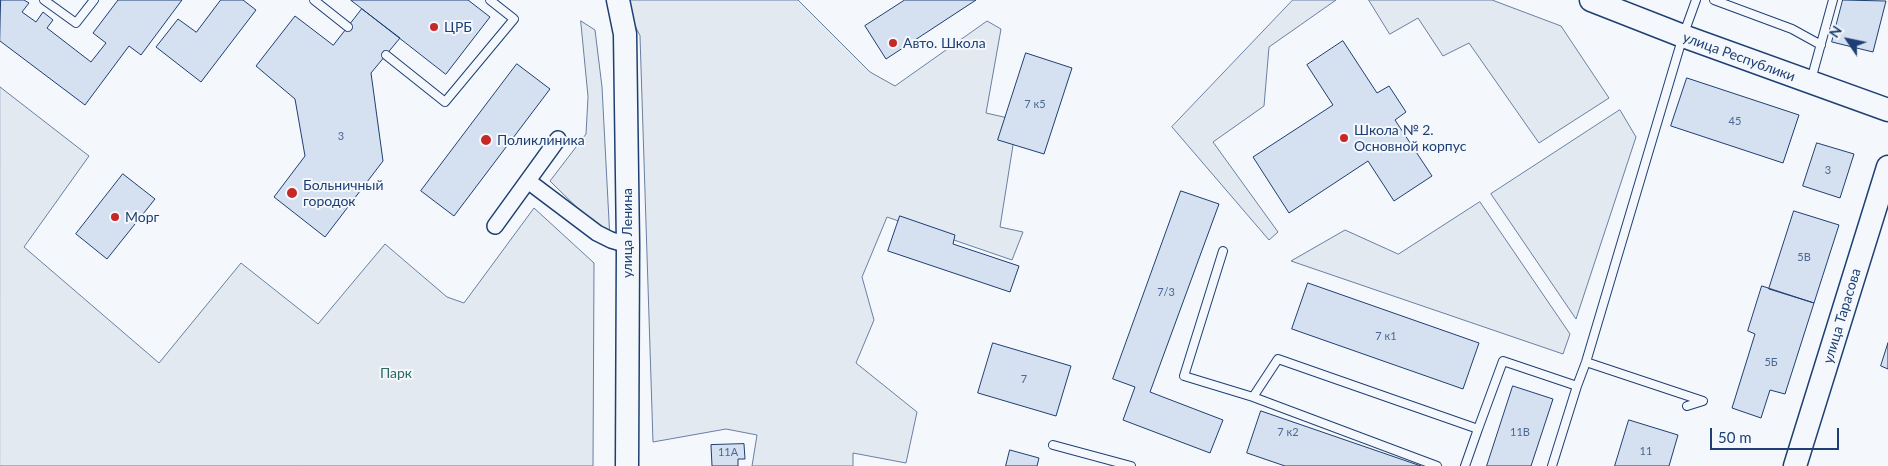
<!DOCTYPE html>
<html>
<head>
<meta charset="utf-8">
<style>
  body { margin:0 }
  #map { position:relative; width:1888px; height:466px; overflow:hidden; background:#f4f7fb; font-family:Lato,sans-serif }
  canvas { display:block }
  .north { position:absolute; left:1823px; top:15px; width:50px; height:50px; -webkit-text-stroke:4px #f4f7fb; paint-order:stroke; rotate:304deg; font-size:14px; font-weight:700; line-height:20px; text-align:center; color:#1d3f73 }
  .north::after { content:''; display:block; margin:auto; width:18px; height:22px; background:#1d3f73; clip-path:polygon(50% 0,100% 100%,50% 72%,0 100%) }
  .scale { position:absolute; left:1710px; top:428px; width:129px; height:22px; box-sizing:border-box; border:2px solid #1d3f73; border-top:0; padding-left:6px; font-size:15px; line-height:18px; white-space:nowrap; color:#1d3f73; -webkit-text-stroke:4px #f4f7fb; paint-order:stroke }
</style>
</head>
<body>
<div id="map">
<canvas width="1888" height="466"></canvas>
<div class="north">N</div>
<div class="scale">50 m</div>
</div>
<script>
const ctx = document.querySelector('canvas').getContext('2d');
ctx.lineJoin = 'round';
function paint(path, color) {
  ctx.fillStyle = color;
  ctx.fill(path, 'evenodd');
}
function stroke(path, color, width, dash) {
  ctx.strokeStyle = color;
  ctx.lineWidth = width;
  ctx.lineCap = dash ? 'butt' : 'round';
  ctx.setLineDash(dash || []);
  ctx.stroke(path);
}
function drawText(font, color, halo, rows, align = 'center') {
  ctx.font = font + ' Lato,sans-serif';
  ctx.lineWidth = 4;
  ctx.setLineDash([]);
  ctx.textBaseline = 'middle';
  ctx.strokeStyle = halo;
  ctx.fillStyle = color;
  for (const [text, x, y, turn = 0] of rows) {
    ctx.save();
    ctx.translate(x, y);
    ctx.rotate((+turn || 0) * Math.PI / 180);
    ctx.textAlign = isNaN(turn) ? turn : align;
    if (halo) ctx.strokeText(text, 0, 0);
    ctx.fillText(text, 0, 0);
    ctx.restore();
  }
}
const green = new Path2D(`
  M622 0H798L870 72 895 86 987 21 1001 29 986 113 1017 120 1000 227 1023 232 1012 260 887 217 862 277 874 320 856 363 917 412 906 463 853 453V466H752L757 435 726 429 653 442 640 36Z
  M1293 0H1336L1269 47 1264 106 1213 142 1278 232 1269 240 1172 127Z
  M1369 0H1492L1561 26 1609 98 1539 143 1469 43 1443 56 1418 18 1390 34Z
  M581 21 595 30 602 87 610 240 550 181 586 134 588 97Z
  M0 87 89 156 24 247 159 363 241 263 318 324 385 244 447 297 464 303 534 208 594 263 593 466H0Z
  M1620 110 1636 137 1576 319 1491 194Z
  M1480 202 1570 334 1563 354 1291 261 1345 230 1398 254Z`);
paint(green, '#e3e9f0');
stroke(green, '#687fa3', 1);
const building = new Path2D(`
  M1 0H24L29 3 22 12 36 22 43 12 53 20 47 28 91 62 106 43 93 33 118 0H182L141 55 129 46 85 105 0 41Z
  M221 0H243L256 10 201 82 156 47 178 19 196 32Z
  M351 0H468L490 17 446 74Z
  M905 0H976L886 59 865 26Z
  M1843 0 1886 1 1873 52 1832 42Z
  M362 9 400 38 371 73 383 161 325 237 274 197 305 156 295 99 256 66 295 16 333 45Z
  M1343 41 1377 93 1389 86 1406 112 1395 120 1432 176 1394 201 1368 161 1289 213 1253 157 1333 105 1307 65Z
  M1026 53 1072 68 1044 154 998 140Z
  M517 64 550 89 454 216 421 191Z
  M1687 78 1799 115 1783 163 1671 126Z
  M1817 143 1854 154 1840 198 1803 186Z
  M123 174 155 199 107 259 76 234Z
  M1181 191 1219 204 1150 392 1223 420 1210 453 1123 420 1135 387 1113 379Z
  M1794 211 1839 225 1814 303 1769 289Z
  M900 216 955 235 953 244 1019 266 1010 292 888 251Z
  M1308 283 1479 343 1463 389 1292 329Z
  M1762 286 1814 303 1785 394 1770 390 1761 418 1732 408 1755 334 1748 331Z
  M993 343 1071 366 1056 416 978 393Z
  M1888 343V369L1881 366Z
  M1513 386 1553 399 1531 466H1487Z
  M1261 411 1421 466H1285L1247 453Z
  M1629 420 1678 435 1669 466H1615Z
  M744 444 745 459H738V466H712L711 445Z
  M1010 450 1039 458 1037 466H1006Z`);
paint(building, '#d5e0f0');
stroke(building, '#1d3f73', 1);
const lane = new Path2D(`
  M44 0 76 23 94 0
  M314 0 348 27
  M1714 0 1792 29 1821 45
  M386 55 445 102 514 19 490 0
  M1811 80 1833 0
  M1223 251 1184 376 1253 397 1278 359 1478 429 1503 361 1577 386
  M1586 362 1703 401 1687 406
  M1253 397 1437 466
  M1053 445 1131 466
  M1465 466 1478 429
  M1552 466 1577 386 1586 362 1683 36 1696 0`);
const street = new Path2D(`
  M528 181 597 233 611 240 628 245
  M495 226 558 139`);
const secondary = new Path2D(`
  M618 0 625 34 628 245 627 466
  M1591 0 1683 36 1888 110
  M1795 466 1888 167`);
stroke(lane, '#1d3f73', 10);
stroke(street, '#1d3f73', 18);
stroke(secondary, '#1d3f73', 25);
stroke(lane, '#f4f7fb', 8);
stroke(street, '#f4f7fb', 15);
stroke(secondary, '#f4f7fb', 22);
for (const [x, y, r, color] of [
  [434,27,5,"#c62828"],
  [893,43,5,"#c62828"],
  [1344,138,5,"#c62828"],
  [486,140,6,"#c62828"],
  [292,193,6,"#c62828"],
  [115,217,5,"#c62828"]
]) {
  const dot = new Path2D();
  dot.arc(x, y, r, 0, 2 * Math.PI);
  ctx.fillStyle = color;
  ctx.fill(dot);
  stroke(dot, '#f4f7fb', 2);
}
drawText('11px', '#4b6792', null, [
  ["7 к5",1035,104],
  ["45",1735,121],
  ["3",341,136],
  ["3",1828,170],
  ["5В",1804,257],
  ["7/3",1166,292],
  ["7 к1",1386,336],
  ["5Б",1771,362],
  ["7",1024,379],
  ["7 к2",1288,432],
  ["11В",1520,432],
  ["11",1646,451],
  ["11А",728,452]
]);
drawText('14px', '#1d3f73', '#f4f7fb', [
  ["ЦРБ",444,27],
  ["Авто. Школа",903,43],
  ["Школа № 2.",1354,130],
  ["Основной корпус",1354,146],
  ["Поликлиника",497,140],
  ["Больничный",303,185],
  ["городок",303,201],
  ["Морг",125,217]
], 'left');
drawText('14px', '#1d3f73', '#f4f7fb', [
  ["улица Республики",1739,57,20],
  ["улица Ленина",627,233,-90],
  ["улица Тарасова",1842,316,-73]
]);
drawText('14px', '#2c6c60', '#f4f7fb', [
  ["Парк",396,373]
]);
</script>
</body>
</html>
